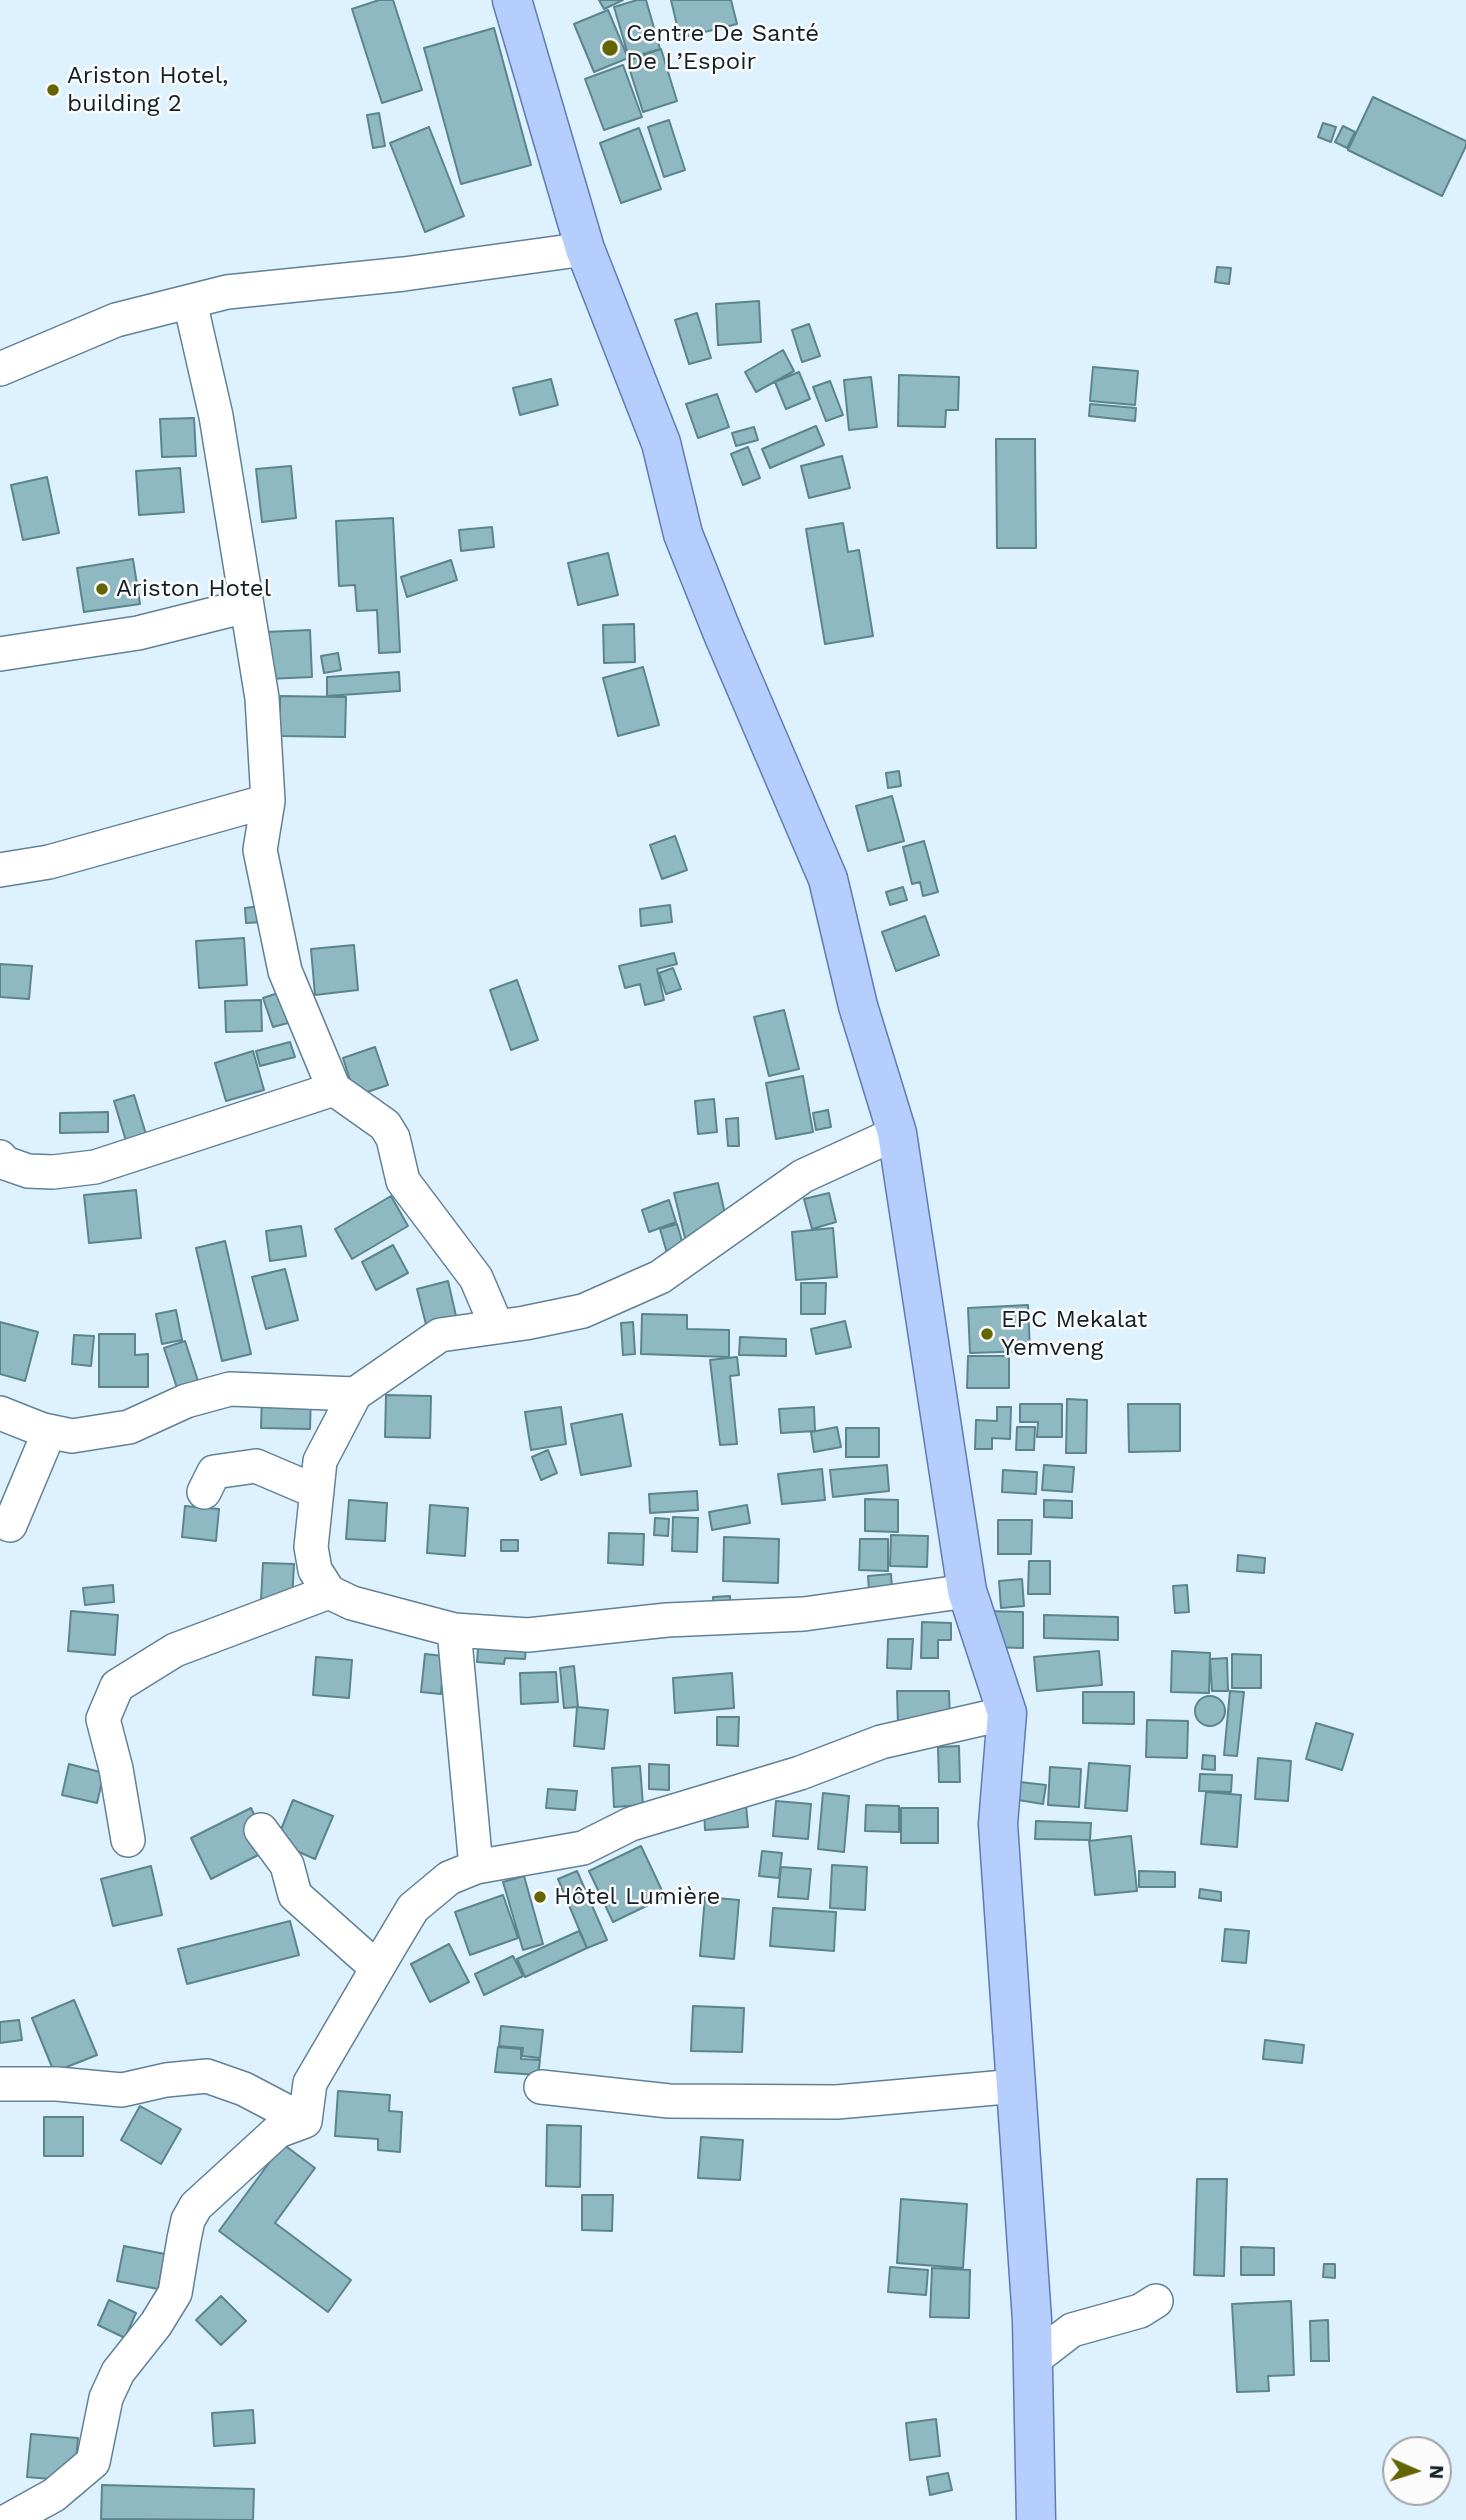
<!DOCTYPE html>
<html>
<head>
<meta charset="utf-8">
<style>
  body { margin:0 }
  #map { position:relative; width:1466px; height:2520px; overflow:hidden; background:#ddf1fe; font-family:"Work Sans",sans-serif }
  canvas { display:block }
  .north { position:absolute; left:1382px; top:2436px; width:70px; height:70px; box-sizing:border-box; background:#fbfbfb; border:2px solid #9fa3a7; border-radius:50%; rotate:93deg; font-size:19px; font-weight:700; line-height:28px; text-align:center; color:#142028 }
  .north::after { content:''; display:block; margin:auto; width:24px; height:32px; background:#636600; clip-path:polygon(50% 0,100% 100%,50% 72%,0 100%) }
</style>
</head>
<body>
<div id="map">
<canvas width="1466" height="2520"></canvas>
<div class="north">N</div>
</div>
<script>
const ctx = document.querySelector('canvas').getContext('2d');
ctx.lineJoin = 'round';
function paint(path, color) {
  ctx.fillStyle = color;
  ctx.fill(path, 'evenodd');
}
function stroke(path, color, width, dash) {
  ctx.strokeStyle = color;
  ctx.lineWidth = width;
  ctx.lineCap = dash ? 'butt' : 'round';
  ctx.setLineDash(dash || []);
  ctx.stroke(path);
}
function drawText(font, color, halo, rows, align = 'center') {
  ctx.font = font + ' "Work Sans",sans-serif';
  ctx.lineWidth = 5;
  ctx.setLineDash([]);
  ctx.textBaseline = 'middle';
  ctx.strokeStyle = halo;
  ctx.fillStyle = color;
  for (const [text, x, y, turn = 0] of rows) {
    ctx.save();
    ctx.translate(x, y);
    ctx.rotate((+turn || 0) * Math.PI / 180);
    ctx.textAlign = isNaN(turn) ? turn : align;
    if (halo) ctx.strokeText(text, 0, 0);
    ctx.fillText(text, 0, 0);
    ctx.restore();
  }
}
const building = new Path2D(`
  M379 0H393L422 90 382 103 352 9Z
  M599 0H623L604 9Z
  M637 0H646L660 49 629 58 614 7Z
  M671 0H731L737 24 680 38Z
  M608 10 628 58 594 72 574 24Z
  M494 28 531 165 461 184 424 48Z
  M661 49 677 101 643 112 627 61Z
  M623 65 642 117 604 130 585 79Z
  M1373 97 1466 141V146L1442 196 1348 150Z
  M379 113 385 146 373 148 367 115Z
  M669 120 685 170 664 177 648 127Z
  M1323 123 1336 127 1331 142 1318 137Z
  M1343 126 1355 132 1347 148 1335 142Z
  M429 127 464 216 425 232 390 143Z
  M639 128 661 189 621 203 600 143Z
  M1217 267 1231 268 1229 284 1215 282Z
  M759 301 761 342 718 345 716 304Z
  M697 313 711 358 689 364 675 320Z
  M809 324 820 356 802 362 792 330Z
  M783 350 794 371 756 392 745 372Z
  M1093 367 1138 371 1135 405 1090 401Z
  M799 372 810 399 786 409 775 382Z
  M899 375 959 377 958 410H946L945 427 898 426Z
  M871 377 877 427 849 430 844 380Z
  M551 379 558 405 520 415 513 388Z
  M830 381 843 415 826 421 813 387Z
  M717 394 729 427 698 438 686 404Z
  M1090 404 1136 408 1135 421 1089 416Z
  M194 418 196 456 162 457 160 419Z
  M816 426 824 445 770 468 762 449Z
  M754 427 758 440 736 446 732 433Z
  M996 439H1035L1036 548H997Z
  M748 447 760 478 743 485 731 454Z
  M842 456 850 488 809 498 801 466Z
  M291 466 296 518 262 522 256 469Z
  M180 468 184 512 139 515 136 471Z
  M47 477 59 533 23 540 11 485Z
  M393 518 400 652 379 653 377 610 357 611 355 585 339 586 336 521Z
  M843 523 848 552 859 550 873 636 825 644 806 529Z
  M492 527 494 547 461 551 459 530Z
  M608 553 618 595 578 605 568 563Z
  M133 559 140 604 84 612 77 568Z
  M451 560 457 580 407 597 401 577Z
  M634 624 635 662 604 663 603 625Z
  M310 630 312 677 267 679 265 632Z
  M338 653 341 670 324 673 321 656Z
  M643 667 659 725 618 736 603 678Z
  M399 672 400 691 327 696V677Z
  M280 696 346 697 345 737 280 736Z
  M899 771 901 786 888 788 886 773Z
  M892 796 904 841 868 851 856 806Z
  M675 836 687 870 662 879 650 845Z
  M924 841 938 892 923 896 920 882 912 884 903 847Z
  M903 887 907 900 890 905 886 892Z
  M670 905 672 922 641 926 640 909Z
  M261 906 263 922 246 923 245 908Z
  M925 916 939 955 896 971 882 932Z
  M244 938 247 985 199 988 196 941Z
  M354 945 358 990 315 995 311 949Z
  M674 953 677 964 657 969 664 1000 645 1005 640 984 625 988 619 966Z
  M0 964 32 966 29 999 0 997Z
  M673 968 681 989 666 994 659 973Z
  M517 980 538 1040 511 1050 490 990Z
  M278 993 288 1023 273 1027 263 998Z
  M261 1000 262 1031 226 1032 225 1001Z
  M784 1010 799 1069 769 1076 754 1017Z
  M290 1042 295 1057 260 1066 256 1051Z
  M375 1047 388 1085 355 1096 343 1058Z
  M253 1051 264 1090 226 1101 215 1063Z
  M803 1076 813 1132 776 1139 766 1083Z
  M134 1095 149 1144 129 1151 114 1101Z
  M714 1099 717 1132 698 1134 695 1101Z
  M828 1110 831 1127 816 1130 813 1113Z
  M108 1112V1132L60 1133V1113Z
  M738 1118 739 1146H728L726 1119Z
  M718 1183 728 1227 685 1238 674 1193Z
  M136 1190 141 1238 89 1243 84 1195Z
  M829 1193 836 1222 812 1229 804 1199Z
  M391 1196 408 1226 352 1259 335 1229Z
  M669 1200 676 1222 649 1232 642 1210Z
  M677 1224 686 1255 669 1260 660 1229Z
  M301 1226 306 1256 270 1261 266 1231Z
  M833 1228 837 1277 796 1280 792 1232Z
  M225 1241 251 1354 222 1361 196 1248Z
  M393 1245 408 1273 376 1290 362 1262Z
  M285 1269 298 1320 266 1329 252 1277Z
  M448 1281 459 1329 429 1336 417 1289Z
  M801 1283H826L825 1314H801Z
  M1028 1305 1030 1351 970 1353 968 1308Z
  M176 1310 182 1340 162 1344 156 1314Z
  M642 1314 687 1315V1329L729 1330V1357L641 1354Z
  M845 1321 851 1347 816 1354 811 1329Z
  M0 1322 38 1332 25 1381 0 1374Z
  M633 1322 635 1354 623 1355 621 1323Z
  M99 1334H135V1355L148 1354V1387H99Z
  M74 1335 94 1336 91 1366 72 1364Z
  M740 1337 786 1339V1356L739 1355Z
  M185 1341 198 1381 177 1388 164 1348Z
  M968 1356H1009V1388H967Z
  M737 1357 739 1375 730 1376 737 1444 720 1445 710 1360Z
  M262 1393 311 1394 310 1429 261 1428Z
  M386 1395 431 1396 430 1438 385 1437Z
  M1067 1399 1087 1400 1086 1453H1066Z
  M1020 1404H1062V1437H1037L1038 1422H1020Z
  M1128 1404H1180V1451L1129 1452Z
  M561 1407 566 1444 531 1450 525 1412Z
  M814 1407 815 1431 781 1433 779 1409Z
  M997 1407H1011L1010 1439 992 1438V1449H975L976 1420 997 1421Z
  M622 1414 631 1466 581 1475 571 1424Z
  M837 1427 841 1447 814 1452 811 1432Z
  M1017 1427H1035L1034 1450H1016Z
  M846 1428H879V1457H846Z
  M548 1450 557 1473 541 1480 532 1457Z
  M887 1465 889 1491 833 1497 830 1470Z
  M1044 1465 1074 1467 1072 1492 1042 1490Z
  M822 1469 825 1500 782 1504 778 1474Z
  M1003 1470 1037 1472 1036 1494 1002 1492Z
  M697 1491 698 1510 650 1513 649 1494Z
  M865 1499 898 1500V1532L865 1531Z
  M349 1500 387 1503 385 1541 346 1539Z
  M1044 1500 1072 1501V1518L1044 1517Z
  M430 1505 468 1508 465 1556 427 1553Z
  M747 1505 750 1523 712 1530 709 1512Z
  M185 1506 219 1509 216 1541 182 1537Z
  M673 1517 698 1518 697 1552 672 1551Z
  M655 1518 669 1519 668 1536 654 1535Z
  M998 1520H1032L1031 1554H998Z
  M609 1533 644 1534 643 1565 608 1563Z
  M891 1535 928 1536 927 1567 890 1566Z
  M724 1537 779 1539 778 1583 723 1581Z
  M860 1539H888V1571L859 1570Z
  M501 1540H518V1551H501Z
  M1238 1555 1265 1558 1264 1573 1237 1571Z
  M1029 1561H1050V1594H1028Z
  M263 1563 294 1564 292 1601 261 1599Z
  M891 1574 894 1617 871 1619 868 1576Z
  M1022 1579 1024 1606 1001 1608 999 1581Z
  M113 1585 114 1602 85 1605 83 1588Z
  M1187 1585 1189 1612 1175 1613 1173 1586Z
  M730 1596 731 1616 714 1617 713 1597Z
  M71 1611 118 1615 115 1655 68 1651Z
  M987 1611 1023 1612V1648L987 1647Z
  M1044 1615 1118 1617V1640L1044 1638Z
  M480 1622 528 1626 525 1659 505 1658 504 1664 477 1662Z
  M922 1622 951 1623V1640H938V1658H921Z
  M888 1639H913L911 1669 887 1668Z
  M1099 1651 1102 1685 1037 1691 1034 1657Z
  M1172 1651 1210 1653 1209 1693 1171 1692Z
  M425 1654 444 1656 441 1694 421 1692Z
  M1232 1654 1261 1655V1688H1232Z
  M316 1657 352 1660 349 1698 313 1695Z
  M1227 1658 1228 1691H1212L1210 1659Z
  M574 1666 578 1707 564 1708 560 1668Z
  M556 1672 558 1702 521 1704 520 1673Z
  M732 1673 734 1708 675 1713 673 1678Z
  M897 1691H949L950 1723 898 1724Z
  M1230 1691 1244 1692 1237 1756 1224 1755Z
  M1083 1692H1134V1724L1083 1723Z
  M1195 1711a15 15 0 1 1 30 0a15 15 0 1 1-30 0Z
  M577 1707 608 1710 604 1749 574 1746Z
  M717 1717H739L738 1746 717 1745Z
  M1147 1720 1188 1721 1187 1758 1146 1757Z
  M1316 1723 1353 1734 1342 1770 1306 1759Z
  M959 1746 960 1782H939L938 1747Z
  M1203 1755 1215 1756V1770L1202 1769Z
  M1258 1758 1291 1761 1288 1801 1255 1799Z
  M1089 1763 1130 1766 1127 1811 1085 1808Z
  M69 1764 104 1773 97 1803 62 1795Z
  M649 1764 669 1765V1790L649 1789Z
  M640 1766 643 1805 614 1807 612 1768Z
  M1050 1767 1081 1769 1079 1807 1048 1805Z
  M1200 1774 1232 1775 1231 1792 1199 1791Z
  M1020 1782 1046 1785 1043 1804 1018 1800Z
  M548 1789 577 1791 575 1810 546 1808Z
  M1206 1792 1241 1795 1237 1847 1201 1844Z
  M823 1793 849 1796 844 1852 818 1849Z
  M293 1800 333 1816 315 1859 276 1842Z
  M776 1801 811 1804 808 1839 773 1836Z
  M746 1805 748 1827 705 1830 704 1809Z
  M866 1805 899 1806V1832L865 1831Z
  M251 1808 270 1849 211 1879 191 1838Z
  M901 1808H938V1843H901Z
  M1036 1821 1091 1823 1090 1840 1035 1839Z
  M1131 1836 1137 1891 1095 1895 1089 1841Z
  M641 1846 665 1897 613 1922 589 1871Z
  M762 1851 782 1853 779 1878 759 1876Z
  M832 1865 867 1867 865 1910 830 1908Z
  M151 1866 162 1915 113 1926 101 1879Z
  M781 1867 811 1869 808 1899 778 1897Z
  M577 1871 607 1940 587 1948 558 1879Z
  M1139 1871 1175 1872V1887H1139Z
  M524 1876 543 1944 523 1950 503 1882Z
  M1200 1889 1221 1892V1901L1199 1898Z
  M503 1895 518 1938 470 1955 455 1912Z
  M705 1897 739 1900 734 1959 700 1956Z
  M773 1908 836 1912 834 1951 770 1946Z
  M290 1921 299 1955 187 1984 178 1949Z
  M1225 1929 1249 1931 1246 1963 1222 1961Z
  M579 1931 587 1948 525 1977 517 1959Z
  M449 1944 469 1982 430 2002 411 1964Z
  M513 1956 523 1976 484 1995 475 1974Z
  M74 2000 97 2055 54 2072 32 2018Z
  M693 2006 744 2008 742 2052 691 2051Z
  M19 2020 22 2040 0 2043V2022Z
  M501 2026 543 2030 540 2058 522 2056 523 2048 499 2046Z
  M1265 2040 1304 2045 1302 2063 1263 2059Z
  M498 2047 521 2049V2059L540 2060 538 2075 495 2072Z
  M338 2091 390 2095 389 2111 402 2112 400 2152 378 2150V2139L335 2136Z
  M140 2106 181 2129 161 2164 121 2140Z
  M44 2117H83V2156H44Z
  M547 2125 581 2126 580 2187 546 2186Z
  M701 2137 743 2140 740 2180 698 2178Z
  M283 2144 315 2168 275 2223 351 2280 328 2312 219 2231Z
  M1197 2179H1227L1224 2276 1194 2275Z
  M582 2195H613L612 2231 582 2230Z
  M901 2199 967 2204 963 2268 897 2263Z
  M124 2246 165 2254 158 2289 117 2281Z
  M1241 2247 1274 2248V2275H1241Z
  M1324 2264H1335V2278L1323 2277Z
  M890 2267 928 2270 926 2295 888 2292Z
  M932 2268 970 2270 969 2318 930 2317Z
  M221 2296 246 2321 221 2345 196 2320Z
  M109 2300 136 2313 125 2338 98 2325Z
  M1291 2301 1294 2375 1268 2376 1269 2391 1237 2392 1232 2304Z
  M1328 2320 1329 2361H1311L1310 2321Z
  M253 2410 255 2443 214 2446 212 2413Z
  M936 2419 940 2456 910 2460 906 2423Z
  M31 2434 78 2438 74 2481 27 2477Z
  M948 2473 952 2490 930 2495 927 2477Z
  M102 2485 254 2489 253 2520 101 2519Z`);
paint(building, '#8fb9c2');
stroke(building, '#5b848d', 2);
const minor = new Path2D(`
  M190 302 216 416 262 698 268 801 260 850 285 971 334 1089 385 1125 393 1138 403 1181 476 1278 497 1327
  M0 369 116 320 227 292 404 274 585 249
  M0 654 138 633 246 606
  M0 870 49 862 268 801
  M897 1133 803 1176 660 1277 583 1311 525 1323 440 1335 355 1394 320 1461 311 1547 315 1570 329 1592 352 1603 454 1630 528 1635 667 1620 804 1614 967 1591
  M0 1157 5 1163 28 1171 53 1172 95 1167 334 1089
  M0 1413 43 1430 72 1436 129 1427 186 1401 230 1389 355 1394
  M204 1492 214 1472 256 1466 317 1492
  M10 1525 44 1444 43 1430
  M454 1630 476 1867
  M261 1830 287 1865 295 1895 377 1968
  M128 1840 116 1769 103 1719 117 1686 175 1650 329 1592
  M0 2084H57L122 2090 166 2080 207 2076 244 2089 305 2121
  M541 2087 669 2101 837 2102 1017 2086
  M305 2121 310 2083 389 1948 413 1908 449 1878 476 1867 583 1848 631 1824 800 1773 881 1742 1007 1713
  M1033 2360 1072 2330 1140 2311 1156 2301
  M9 2520 54 2495 93 2462 106 2398 118 2372 156 2324 175 2293 184 2239 188 2220 196 2206 278 2131 305 2121`);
const major = new Path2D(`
  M512 0 585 249 661 443 683 534 723 634 828 879 858 1006 897 1133 967 1591 1007 1713 998 1824 1032 2320 1036 2520`);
stroke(minor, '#628195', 36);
stroke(major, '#5d7cb3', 41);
stroke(minor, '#fff', 33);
stroke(major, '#b5cefe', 38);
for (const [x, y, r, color] of [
  [610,48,9,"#636600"],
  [53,90,7,"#636600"],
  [102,589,7,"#636600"],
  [987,1334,7,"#636600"],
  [540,1897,7,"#636600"]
]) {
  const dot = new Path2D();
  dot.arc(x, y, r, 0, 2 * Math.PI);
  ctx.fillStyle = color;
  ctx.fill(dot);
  stroke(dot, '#fbfbfb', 2.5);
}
drawText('24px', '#142028', '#fbfbfb', [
  ["Centre De Santé",626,34],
  ["De L’Espoir",626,62],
  ["Ariston Hotel,",67,76],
  ["building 2",67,104],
  ["Ariston Hotel",116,589],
  ["EPC Mekalat",1001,1320],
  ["Yemveng",1001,1348],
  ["Hôtel Lumière",554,1897]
], 'left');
</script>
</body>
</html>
